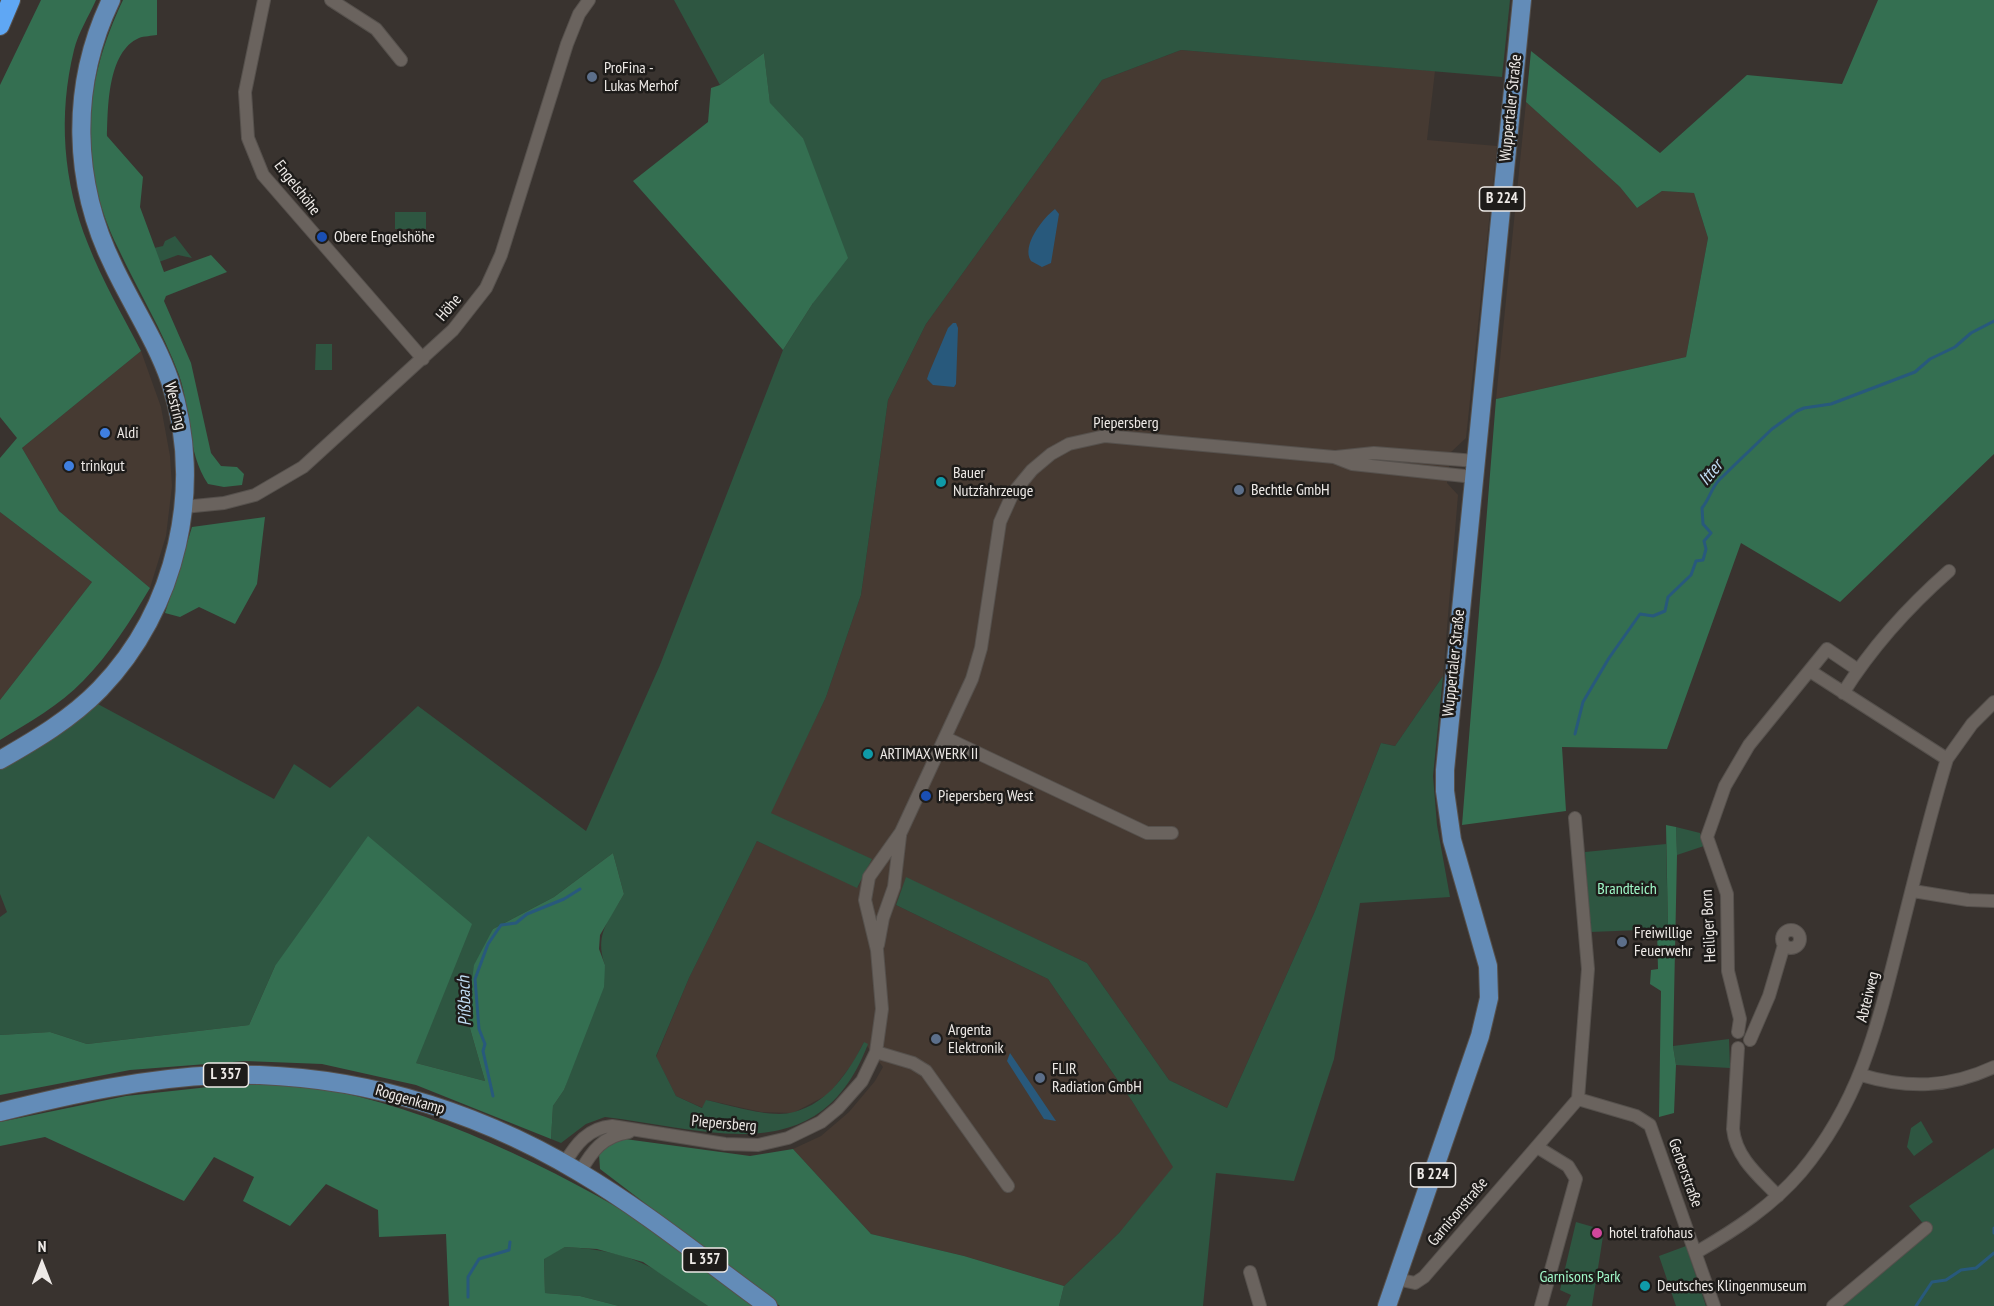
<!DOCTYPE html>
<html>
<head>
<meta charset="utf-8">
<style>
  body { margin:0 }
  #map { position:relative; width:1994px; height:1306px; overflow:hidden; background:#39332f; font-family:"PT Sans Narrow",sans-serif }
  canvas { display:block }
  .north { position:absolute; left:12px; top:1234px; width:60px; height:60px; -webkit-text-stroke:4px #1e1c1a; paint-order:stroke; rotate:0deg; font-size:16px; font-weight:700; line-height:24px; text-align:center; color:#eeeae7 }
  .north::after { content:''; display:block; margin:auto; width:21px; height:27px; background:#eeeae7; clip-path:polygon(50% 0,100% 100%,50% 72%,0 100%) }
</style>
</head>
<body>
<div id="map">
<canvas width="1994" height="1306"></canvas>
<div class="north">N</div>
</div>
<script>
const ctx = document.querySelector('canvas').getContext('2d');
ctx.lineJoin = 'round';
function paint(path, color) {
  ctx.fillStyle = color;
  ctx.fill(path, 'evenodd');
}
function stroke(path, color, width, dash) {
  ctx.strokeStyle = color;
  ctx.lineWidth = width;
  ctx.lineCap = dash ? 'butt' : 'round';
  ctx.setLineDash(dash || []);
  ctx.stroke(path);
}
function drawText(font, color, halo, rows, align = 'center') {
  ctx.font = font + ' "PT Sans Narrow",sans-serif';
  ctx.lineWidth = 5;
  ctx.setLineDash([]);
  ctx.textBaseline = 'middle';
  ctx.strokeStyle = halo;
  ctx.fillStyle = color;
  for (const [text, x, y, turn = 0] of rows) {
    ctx.save();
    ctx.translate(x, y);
    ctx.rotate((+turn || 0) * Math.PI / 180);
    ctx.textAlign = isNaN(turn) ? turn : align;
    if (halo) ctx.strokeText(text, 0, 0);
    ctx.fillText(text, 0, 0);
    ctx.restore();
  }
}
paint(new Path2D(`
  M1181 50 1435 71 1427 140 1497 146 1466 438 1451 452 1447 483 1458 495 1443 676 1395 746 1381 743 1315 911 1227 1108 1169 1080 1087 963 906 878 896 905 1048 979 1132 1101 1174 1167 1119 1233 1064 1286 964 1256 871 1234 793 1149 821 1136 849 1112 875 1081 883 1067 864 1042 853 1063 829 1094 793 1113 761 1112 707 1100 703 1108 676 1096 656 1057 689 978 757 841 858 887 871 859 770 813 826 697 861 595 888 400 926 324 1102 80Z
  M1526 102 1620 187 1637 208 1662 191 1694 193 1708 238 1686 357 1496 399Z
  M141 351 161 407 170 456 172 486 166 536 150 588 59 511 22 448Z
  M0 512 92 582 0 700Z`), '#463a32');
paint(new Path2D(`
  M674 0H1510L1502 77 1181 50 1102 80 926 324 888 400 861 595 826 697 771 813 872 859 857 888 757 841 689 978 656 1056 676 1096 702 1108 706 1100C730 1105 771 1119 794 1112 829 1103 849 1071 864 1042L868 1044C819 1173 709 1129 605 1117L586 1124 561 1143 551 1139 553 1106 564 1090 605 965C594 934 609 920 624 894L613 853 554 897 493 929 467 1018 485 1081 416 1063 275 966 249 1025 87 1044 50 1032 0 1035V917L7 912 0 894V769L96 703 274 799 294 764 330 788 418 706 586 831 660 665 783 350 813 303 803 138 770 104 764 53 720 85Z
  M395 212H426V229H395Z
  M175 236 192 258 178 255 159 262 154 248 163 246 165 241Z
  M316 344H332V370H315Z
  M1443 676 1433 776 1437 825 1450 897 1360 903 1334 1059 1294 1181 1216 1173 1203 1306H1059L1064 1286 1119 1233 1173 1167 1132 1101 1048 979 896 905 906 877 1087 963 1169 1080 1227 1108 1315 911 1381 743 1395 746Z
  M1676 827 1700 833 1704 846 1677 855Z
  M1666 844 1668 929 1590 932 1585 852Z
  M1729 1039 1730 1068 1676 1065 1673 1046Z
  M1921 1121 1933 1142 1914 1156 1907 1147 1911 1128Z
  M1994 1148V1306H1842L1929 1231 1909 1206Z
  M1576 1222 1604 1230 1592 1306H1566L1571 1295 1560 1290Z
  M1686 1246 1706 1306H1676L1659 1256Z
  M565 1247C630 1250 657 1267 708 1306H619L580 1296 545 1293 544 1258Z`), '#2e5641');
paint(new Path2D(`
  M41 0H96C89 16 78 33 74 50 58 115 63 182 88 244 102 280 123 316 141 351L22 448 59 511 150 588C131 620 109 655 83 681 60 705 28 723 0 740V700L92 582 0 512V458L17 438 0 417V85Z
  M123 0H157V35C152 36 144 36 139 38 107 52 108 109 107 136L143 177 140 207 164 272 211 255 227 272 166 296 164 301 191 363 211 453 221 466 237 467 244 474 242 485 224 487 208 484C186 451 192 412 179 375 163 331 138 291 118 248 77 163 83 84 123 0Z
  M1878 0H1994V454L1840 602 1741 543 1667 749 1562 747 1566 811 1462 825 1496 399 1686 357 1708 238 1694 193 1662 191 1637 208 1620 187 1526 102 1531 51 1660 153 1747 75 1842 84Z
  M764 53 770 103 803 138 848 258 813 303 783 350 633 181 708 122 711 88 720 85Z
  M265 517 257 584 235 624 199 607 180 617 165 613 192 527Z
  M1666 825 1676 827 1677 855 1673 1046 1676 1065 1674 1113 1659 1117 1661 991 1650 984 1651 970 1658 969 1657 930 1668 929Z
  M368 836 472 924 416 1063 485 1081 467 1018 474 965 493 929 554 897 613 853 624 894 600 935 599 949 605 965 604 987 564 1090 553 1106 551 1139 416 1085 322 1064 245 1061 130 1070 0 1095V1035L50 1032 87 1044 249 1025 275 966Z
  M227 1085C255 1085 286 1083 314 1087 431 1107 555 1169 656 1230 692 1252 725 1281 759 1306H708L643 1262 597 1249 565 1247 544 1259 545 1293 580 1296 619 1306H449L446 1234 379 1237 378 1210 326 1184 290 1226 243 1201 254 1177 214 1157 184 1201 45 1137 0 1146V1122L126 1096Z
  M625 1139 750 1156 793 1149 871 1234 964 1256 1064 1286 1059 1306H780L600 1169 599 1154 613 1142Z`), '#346f51');
paint(new Path2D(`
  M1055 209 1059 214 1051 263 1042 267 1031 261C1021 246 1043 218 1055 209Z
  M953 323H956L958 328 956 384 954 387 933 385 927 379 929 373 948 328Z
  M1010 1053 1056 1121 1044 1119 1007 1061Z`), '#28597c');
stroke(new Path2D(`
  M1575 734 1583 702 1609 658 1640 614 1653 616 1665 611 1668 597 1691 575 1696 561 1703 560 1706 549 1704 541 1711 533 1703 524 1702 508C1710 498 1711 488 1720 479L1772 429 1797 411 1804 408 1831 404 1915 372 1930 359 1955 347 1971 333 1994 321
  M493 1096 483 1051 485 1044 479 1029 475 979 488 944 501 925 516 923 527 914 564 899 580 889
  M1994 1228V1233
  M468 1297V1277L479 1259 509 1250 510 1242
  M1916 1306 1932 1282 1946 1280 1961 1270 1976 1268 1994 1253`), '#28597c', 3);
const street = new Path2D(`
  M264 0 245 92 248 138 263 175 423 359
  M331 0 376 29 401 60
  M1336 457 1374 453 1476 461
  M184 507 224 503 255 495 303 467 453 330 486 288 501 255 567 44 579 14 589 0
  M1810 671 1947 759
  M1843 693C1872 647 1908 607 1949 571
  M946 738 1147 833H1172
  M1575 818 1588 969 1578 1099
  M1913 891 1968 900 1994 901
  M1782 939a9 9 0 1 1 18 0a9 9 0 1 1-18 0Z
  M878 945 883 918 894 887 900 836
  M1738 1032 1740 1019 1728 971 1727 894 1707 837 1725 786 1749 745 1827 649 1858 670
  M1750 1040 1769 996 1784 945
  M1738 1048 1733 1129C1736 1158 1759 1176 1778 1196
  M876 1052 913 1063 926 1071 1008 1186
  M1861 1075C1908 1089 1949 1088 1994 1067
  M1578 1099 1636 1116 1650 1125 1714 1306
  M1537 1147 1568 1166 1576 1179 1541 1306
  M564 1164C576 1144 588 1128 612 1126L725 1144 758 1145 788 1138 821 1122 838 1108 862 1081 876 1052 882 1009 877 950 865 900 869 877 901 832 972 679 981 648 1000 522 1013 493 1032 470 1051 454 1069 444 1105 436 1334 457 1352 464 1474 477
  M580 1172C592 1151 603 1136 629 1132
  M1697 1252C1735 1230 1772 1206 1801 1172 1858 1104 1876 1032 1897 948 1913 885 1928 821 1947 759L1972 724 1994 702
  M1250 1272 1260 1306
  M1397 1279 1415 1283 1424 1277 1578 1099
  M1833 1306 1926 1228`);
const primary = new Path2D(`
  M0 760C35 740 71 719 100 689 177 609 205 487 170 381 156 341 132 305 114 267 72 182 70 86 111 0
  M0 1112C72 1094 145 1078 219 1075 347 1071 470 1107 579 1172 645 1211 706 1261 768 1306
  M1387 1306 1480 1036 1489 998 1488 966 1452 840 1445 791V770L1522 0`);
const highway = new Path2D(`
  M0 26 11 0`);
stroke(street, '#56514d', 14);
stroke(primary, '#56514d', 20);
stroke(highway, '#56514d', 20);
stroke(street, '#6a635e', 12);
stroke(primary, '#638cb8', 18);
stroke(highway, '#5fa7f4', 18);
for (const [x, y, r, color] of [
  [592,77,6,"#5c6f8a"],
  [322,237,6,"#1a4fb4"],
  [105,433,6,"#3f7fe0"],
  [69,466,6,"#3f7fe0"],
  [941,482,6,"#0f9aa8"],
  [1239,490,6,"#5c6f8a"],
  [868,754,6,"#0f9aa8"],
  [926,796,6,"#1a4fb4"],
  [1622,942,6,"#5c6f8a"],
  [936,1039,6,"#5c6f8a"],
  [1040,1078,6,"#5c6f8a"],
  [1597,1233,6,"#d1479c"],
  [1645,1286,6,"#0f9aa8"]
]) {
  const dot = new Path2D();
  dot.arc(x, y, r, 0, 2 * Math.PI);
  ctx.fillStyle = color;
  ctx.fill(dot);
  stroke(dot, '#1e1c1a', 2);
}
for (const [x, y, w] of [
  [1502,199,45],
  [226,1075,45],
  [1433,1175,45],
  [705,1260,45]
]) {
  const box = new Path2D();
  box.roundRect(x - w / 2, y - 12, w, 24, 4.5);
  ctx.fillStyle = '#1e1c1a';
  ctx.fill(box);
  stroke(box, '#eeeae7', 1.5);
}
drawText('bold 15px', '#eeeae7', null, [
  ["B 224",1502,199],
  ["L 357",226,1075],
  ["B 224",1433,1175],
  ["L 357",705,1260]
]);
drawText('16px', '#eeeae7', '#1e1c1a', [
  ["ProFina -",604,68],
  ["Lukas Merhof",604,86],
  ["Obere Engelshöhe",334,237],
  ["Aldi",117,433],
  ["trinkgut",81,466],
  ["Bauer",953,473],
  ["Nutzfahrzeuge",953,491],
  ["Bechtle GmbH",1251,490],
  ["ARTIMAX WERK II",880,754],
  ["Piepersberg West",938,796],
  ["Freiwillige",1634,933],
  ["Feuerwehr",1634,951],
  ["Argenta",948,1030],
  ["Elektronik",948,1048],
  ["FLIR",1052,1069],
  ["Radiation GmbH",1052,1087],
  ["hotel trafohaus",1609,1233],
  ["Deutsches Klingenmuseum",1657,1286]
], 'left');
drawText('16px', '#eeeae7', '#1e1c1a', [
  ["Wuppertaler Straße",1511,108,-84],
  ["Engelshöhe",297,188,52],
  ["Höhe",449,308,-50],
  ["Westring",175,406,76],
  ["Piepersberg",1126,423],
  ["Wuppertaler Straße",1454,663,-84],
  ["Heiliger Born",1709,926,-93],
  ["Abteiweg",1868,997,-76],
  ["Roggenkamp",410,1100,16],
  ["Piepersberg",724,1124,5],
  ["Gerberstraße",1685,1173,70],
  ["Garnisonstraße",1458,1212,-50]
]);
drawText('16px', '#9ff7c7', '#1e1c1a', [
  ["Brandteich",1627,889],
  ["Garnisons Park",1580,1277]
]);
drawText('italic 18px', '#bfdbf2', '#1e1c1a', [
  ["Itter",1711,473,-50],
  ["Pißbach",465,1001,-92]
]);
</script>
</body>
</html>
